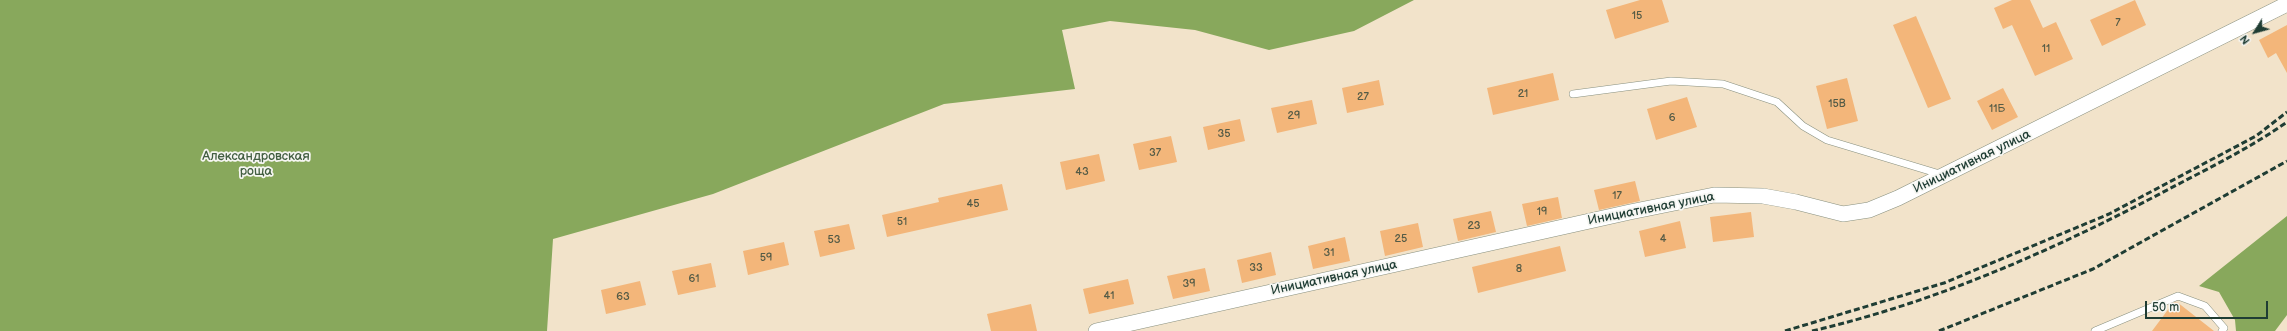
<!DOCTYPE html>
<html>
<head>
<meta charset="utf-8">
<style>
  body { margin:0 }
  #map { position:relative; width:2287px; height:331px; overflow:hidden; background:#f2e3ca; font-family:"Balsamiq Sans",sans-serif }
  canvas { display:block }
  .north { position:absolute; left:2235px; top:12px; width:40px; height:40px; -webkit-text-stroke:3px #f6f6f2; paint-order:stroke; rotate:233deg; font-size:11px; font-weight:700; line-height:16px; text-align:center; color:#1f3d34 }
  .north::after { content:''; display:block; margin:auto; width:14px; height:18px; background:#1f3d34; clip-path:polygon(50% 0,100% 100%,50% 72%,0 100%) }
  .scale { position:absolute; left:2145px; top:301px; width:123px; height:18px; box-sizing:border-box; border:2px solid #1f3d34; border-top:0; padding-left:5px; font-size:12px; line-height:14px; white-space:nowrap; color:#1f3d34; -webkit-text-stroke:3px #f6f6f2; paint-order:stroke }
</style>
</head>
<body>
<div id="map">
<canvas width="2287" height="331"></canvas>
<div class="north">N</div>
<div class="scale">50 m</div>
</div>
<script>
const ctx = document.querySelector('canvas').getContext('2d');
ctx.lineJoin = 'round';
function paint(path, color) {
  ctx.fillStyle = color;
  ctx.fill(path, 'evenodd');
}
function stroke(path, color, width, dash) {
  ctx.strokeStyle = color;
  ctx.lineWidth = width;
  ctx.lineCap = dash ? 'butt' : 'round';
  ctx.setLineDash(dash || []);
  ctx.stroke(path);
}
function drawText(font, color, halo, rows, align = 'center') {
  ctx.font = font + ' "Balsamiq Sans",sans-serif';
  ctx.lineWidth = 3.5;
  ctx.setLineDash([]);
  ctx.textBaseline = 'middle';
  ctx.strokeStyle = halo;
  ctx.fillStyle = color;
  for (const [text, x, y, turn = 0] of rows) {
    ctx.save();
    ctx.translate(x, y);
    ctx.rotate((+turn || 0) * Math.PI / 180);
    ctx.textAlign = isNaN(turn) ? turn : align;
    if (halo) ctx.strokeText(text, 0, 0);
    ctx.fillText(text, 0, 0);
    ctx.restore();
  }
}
paint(new Path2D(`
  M0 0H1414L1354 31 1269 50 1195 30 1110 21 1062 30 1075 89 944 104 713 194 553 239 547 331H0Z
  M2287 216V315L2275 331H2236L2235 320 2219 292 2199 286Z`), '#88a85c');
paint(new Path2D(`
  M1640 0H1662L1669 22 1615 39 1606 10Z
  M2012 0H2030L2043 28 2056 22 2073 59 2035 76 2012 25 2003 29 1994 8Z
  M2135 0 2146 25 2102 46 2090 20Z
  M1916 16 1951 99 1928 108 1893 25Z
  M2287 25V73L2276 53 2268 58 2259 40Z
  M1553 73 1559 100 1493 115 1487 88Z
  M1847 78 1858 121 1827 129 1816 86Z
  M1379 80 1384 105 1347 113 1342 88Z
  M2003 88 2018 117 1992 130 1977 101Z
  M1687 97 1697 127 1656 140 1647 109Z
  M1312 100 1317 124 1277 133 1271 108Z
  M1240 119 1245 141 1208 150 1203 127Z
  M1171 136 1177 162 1139 170 1133 144Z
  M1099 154 1105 181 1066 190 1060 162Z
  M1635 181 1640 201 1599 210 1594 190Z
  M1002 184 1008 210 887 237 882 215 939 202 938 198Z
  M1558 197 1562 218 1527 226 1522 204Z
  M1491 211 1496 232 1458 241 1453 219Z
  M1751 212 1754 237 1713 242 1710 217Z
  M1680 221 1686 248 1645 257 1639 231Z
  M1418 223 1423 247 1385 256 1380 231Z
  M849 224 855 249 820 257 814 231Z
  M1345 237 1350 261 1313 269 1308 246Z
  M784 242 789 265 748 275 743 251Z
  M1560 246 1566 271 1478 293 1472 267Z
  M1271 252 1276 275 1242 283 1237 260Z
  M711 263 716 287 678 295 672 271Z
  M1205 268 1210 291 1173 299 1167 276Z
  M1128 279 1134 304 1089 314 1083 289Z
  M640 281 646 305 606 314 601 290Z
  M2177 302 2214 331H2152L2173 303Z
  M1031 304 1037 331H991L987 314Z`), '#f3b67a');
const lane = new Path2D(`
  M1573 94 1671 81 1723 84 1777 102 1803 126 1827 140 1943 175
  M2095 331 2178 296 2205 306 2224 328 2222 331`);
const street = new Path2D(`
  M1096 331 1630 212 1714 195 1763 196 1796 202 1843 214 1869 210 1898 198 2287 4`);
stroke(lane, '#88907f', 8);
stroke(street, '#88907f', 16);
stroke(lane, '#fff', 7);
stroke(street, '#fff', 15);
stroke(new Path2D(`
  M1785 331 1944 283 2109 214 2256 136 2287 112
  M1812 331C1937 302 2056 249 2169 189 2209 168 2250 148 2287 122
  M1939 331 2093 269 2287 161`), '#1f3d34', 3, [6, 3]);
drawText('11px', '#545b46', null, [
  ["15",1637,16],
  ["7",2118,23],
  ["11",2046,49],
  ["21",1523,94],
  ["27",1363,97],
  ["15В",1837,104],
  ["11Б",1997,109],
  ["29",1294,116],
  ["6",1672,118],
  ["35",1224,134],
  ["37",1155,153],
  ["43",1082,172],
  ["17",1617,196],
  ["45",973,204],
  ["19",1542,212],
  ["51",902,222],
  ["23",1474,226],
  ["25",1401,239],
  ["4",1663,239],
  ["53",834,240],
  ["31",1329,253],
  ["59",766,258],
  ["33",1256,268],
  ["8",1519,269],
  ["61",694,279],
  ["39",1189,284],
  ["41",1109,296],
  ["63",623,297]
]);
drawText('13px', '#425e41', '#f6f6f2', [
  ["Александровская",256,157],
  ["роща",256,172]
]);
drawText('13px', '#1f3d34', '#f6f6f2', [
  ["Инициативная улица",1972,162,-26],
  ["Инициативная улица",1651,209,-11],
  ["Инициативная улица",1334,278,-12]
]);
</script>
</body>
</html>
